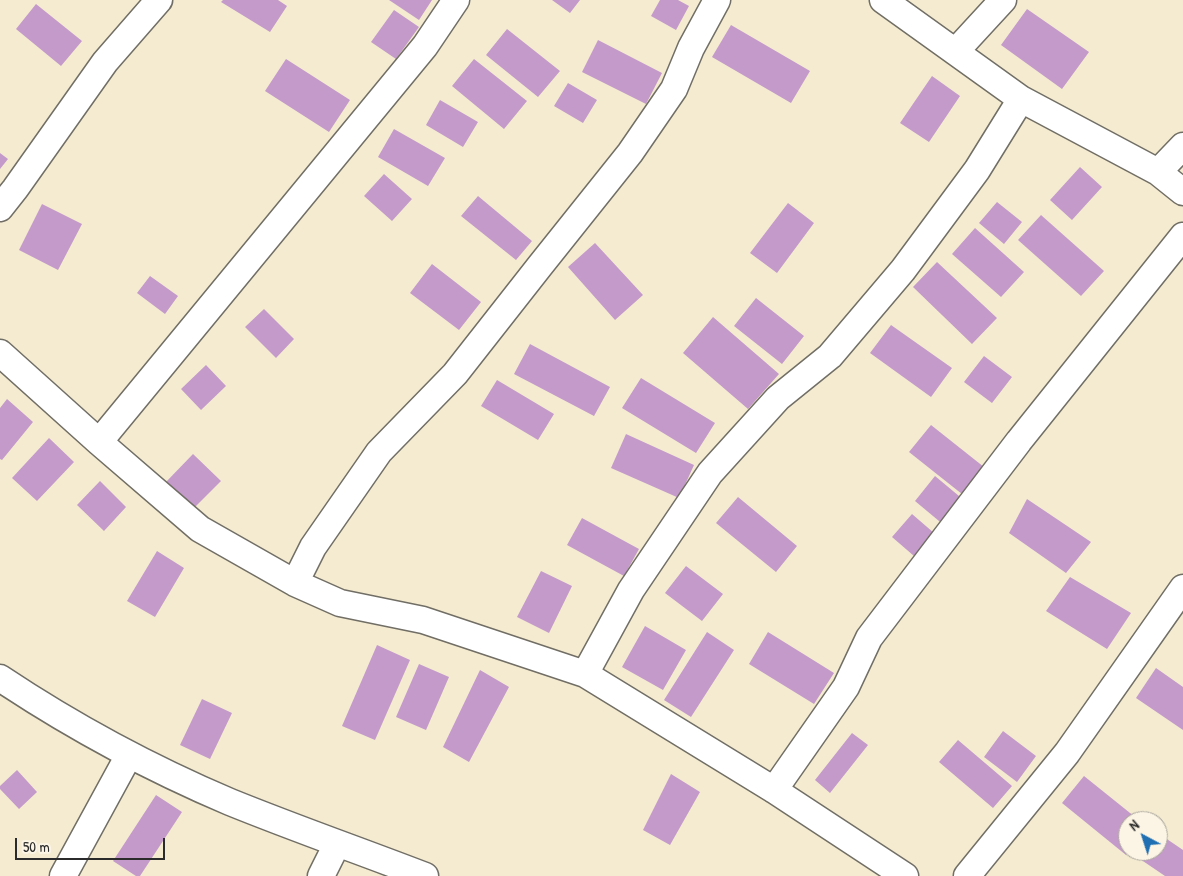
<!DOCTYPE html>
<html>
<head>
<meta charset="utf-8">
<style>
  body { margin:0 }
  #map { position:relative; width:1183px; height:876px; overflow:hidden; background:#f4ebd1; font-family:"Patrick Hand",sans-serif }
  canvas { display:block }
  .north { position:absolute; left:1118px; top:811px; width:50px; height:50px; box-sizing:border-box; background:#fcf5e5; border:1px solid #a8a49b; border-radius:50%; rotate:320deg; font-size:14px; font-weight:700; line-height:20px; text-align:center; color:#2b2b2b }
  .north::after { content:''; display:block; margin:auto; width:18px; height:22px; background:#1f6fb2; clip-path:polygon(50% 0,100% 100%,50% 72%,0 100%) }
  .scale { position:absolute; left:15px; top:838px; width:150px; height:22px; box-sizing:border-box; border:2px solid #2b2b2b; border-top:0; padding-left:6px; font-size:15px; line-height:18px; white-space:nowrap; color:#2b2b2b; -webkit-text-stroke:4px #fcf5e5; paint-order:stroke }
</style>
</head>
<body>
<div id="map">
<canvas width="1183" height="876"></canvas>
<div class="north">N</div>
<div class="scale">50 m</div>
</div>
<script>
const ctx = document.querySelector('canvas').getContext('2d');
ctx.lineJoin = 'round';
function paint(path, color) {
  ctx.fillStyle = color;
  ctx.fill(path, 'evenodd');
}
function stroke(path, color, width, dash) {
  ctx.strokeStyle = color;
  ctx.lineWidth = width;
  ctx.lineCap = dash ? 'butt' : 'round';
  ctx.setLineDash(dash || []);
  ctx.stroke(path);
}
paint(new Path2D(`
  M223 0H278L287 6 270 32 221 2Z
  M389 0H432L419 20Z
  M552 0H580L570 13Z
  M660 0H678L689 6 676 30 651 16Z
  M36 4 82 41 61 66 16 29Z
  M1027 9 1089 52 1062 89 1001 45Z
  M394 10 419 27 396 59 371 42Z
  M731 25 810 71 791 103 712 57Z
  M507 29 560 71 538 97 486 55Z
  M598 40 662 73 646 104 582 72Z
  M286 59 350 100 329 132 265 91Z
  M474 59 527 101 504 129 452 86Z
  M932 76 960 96 929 142 900 123Z
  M568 83 597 100 583 123 554 106Z
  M440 100 478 122 463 147 426 125Z
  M394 129 445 158 428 186 378 157Z
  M0 153 8 159 0 169Z
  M1080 167 1102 187 1072 220 1050 200Z
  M384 174 412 199 392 221 364 196Z
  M478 196 532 241 516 260 461 216Z
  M997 202 1022 222 1004 244 979 223Z
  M788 203 814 223 777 273 750 253Z
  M42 204 82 224 58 270 19 250Z
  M1041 215 1104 271 1081 296 1018 240Z
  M975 228 1024 272 1001 297 952 254Z
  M595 243 643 295 615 320 568 267Z
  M937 262 997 318 972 344 913 287Z
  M432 264 481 302 459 330 410 293Z
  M150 276 178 296 165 314 137 293Z
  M756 298 804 336 782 364 734 326Z
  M264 309 294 339 276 358 245 327Z
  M713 317 779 374 748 409 683 353Z
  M891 325 952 368 931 397 870 353Z
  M530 344 610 387 594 416 514 374Z
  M984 356 1012 377 992 403 964 382Z
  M206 365 226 386 201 410 181 389Z
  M641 378 715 423 696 453 622 408Z
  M497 380 554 414 538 440 481 406Z
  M7 399 33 422 2 460 0 459V408Z
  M931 425 989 471 967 498 909 452Z
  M626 434 694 465 679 498 611 468Z
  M49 438 74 462 37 501 12 478Z
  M193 454 221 481 193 509 166 482Z
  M935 476 965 501 945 526 915 501Z
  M100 481 126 507 104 531 77 505Z
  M738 497 797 546 776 572 716 523Z
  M1027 499 1091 542 1066 573 1009 533Z
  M912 514 934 533 914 556 892 537Z
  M582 518 639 549 624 576 567 545Z
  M157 551 184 568 155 617 127 601Z
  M686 566 723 594 702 621 665 593Z
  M541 571 572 586 549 633 517 617Z
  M1070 577 1131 613 1107 649 1046 611Z
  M645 626 686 650 663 690 622 667Z
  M707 632 734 650 691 717 664 700Z
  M768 632 834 673 814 704 749 664Z
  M377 645 410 660 375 740 342 726Z
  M419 664 449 677 426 730 396 717Z
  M1156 668 1183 687V730L1136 698Z
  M480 670 509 687 469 762 443 747Z
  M202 699 232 713 210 759 180 745Z
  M1003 731 1036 756 1017 782 984 757Z
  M852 733 868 745 830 793 815 780Z
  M958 740 1012 786 993 808 939 762Z
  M17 770 37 792 19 809 0 789V786Z
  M671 774 700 792 670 845 643 830Z
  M1084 776 1140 821H1128V852L1126 855 1062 803Z
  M156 795 182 812 140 876H136L113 861Z
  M1158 833 1183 850V876H1165L1137 857 1141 851H1158Z`), '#c49aca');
const minor = new Path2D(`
  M883 0 1021 99 1158 172 1183 192
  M956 51 1003 0
  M1158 172 1183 146
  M0 208 15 189 105 62 159 0
  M0 353 99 442 200 529 295 583 340 603 423 620 585 674 774 790 905 876
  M99 442 425 46 456 0
  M295 583 313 547 379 452 455 374 539 267 630 153 674 89 691 48 717 0
  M585 674 631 590 710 473 778 398 830 356 903 270 977 170 1021 99
  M0 678C72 726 150 768 230 802 294 828 360 851 425 876
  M774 790 846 687 869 638 1019 441 1183 236
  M63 876 129 755
  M321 876 337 844
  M967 876 1067 753 1183 588`);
stroke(minor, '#716e65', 29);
stroke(minor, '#fff', 26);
</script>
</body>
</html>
